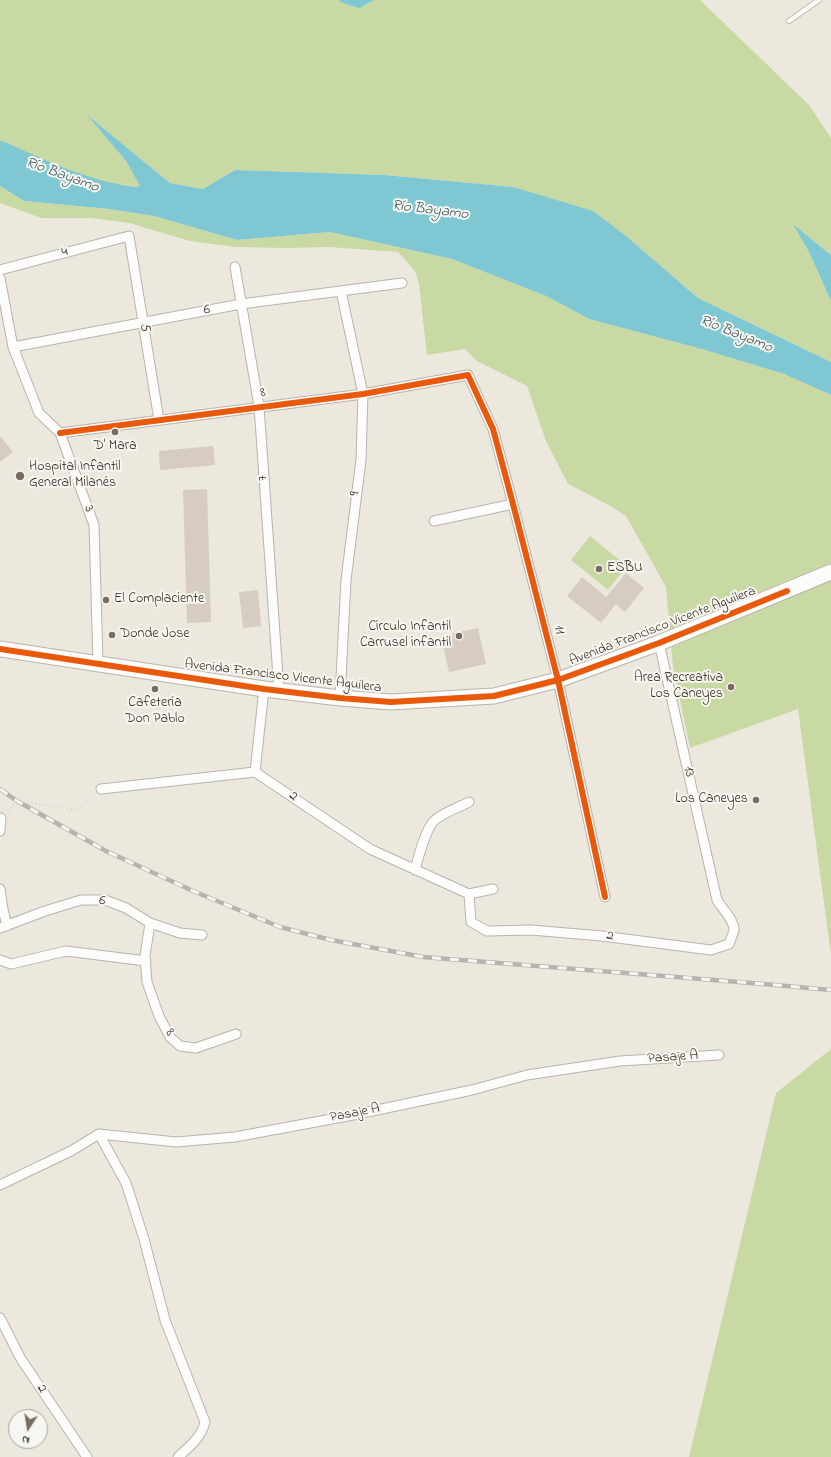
<!DOCTYPE html>
<html>
<head>
<meta charset="utf-8">
<style>
  body { margin:0 }
  #map { position:relative; width:831px; height:1457px; overflow:hidden; background:#ece8de; font-family:"Indie Flower",sans-serif }
  canvas { display:block }
  .north { position:absolute; left:8px; top:1409px; width:40px; height:40px; box-sizing:border-box; background:#f6f6f2; border:1px solid #aba49d; border-radius:50%; rotate:192deg; font-size:11px; font-weight:700; line-height:16px; text-align:center; color:#3b2a1e }
  .north::after { content:''; display:block; margin:auto; width:14px; height:18px; background:#796c61; clip-path:polygon(50% 0,100% 100%,50% 72%,0 100%) }
</style>
</head>
<body>
<div id="map">
<canvas width="831" height="1457"></canvas>
<div class="north">N</div>
</div>
<script>
const ctx = document.querySelector('canvas').getContext('2d');
ctx.lineJoin = 'round';
function paint(path, color) {
  ctx.fillStyle = color;
  ctx.fill(path, 'evenodd');
}
function stroke(path, color, width, dash) {
  ctx.strokeStyle = color;
  ctx.lineWidth = width;
  ctx.lineCap = dash ? 'butt' : 'round';
  ctx.setLineDash(dash || []);
  ctx.stroke(path);
}
function drawText(font, color, halo, rows, align = 'center') {
  ctx.font = font + ' "Indie Flower",sans-serif';
  ctx.lineWidth = 4;
  ctx.setLineDash([]);
  ctx.textBaseline = 'middle';
  ctx.strokeStyle = halo;
  ctx.fillStyle = color;
  for (const [text, x, y, turn = 0] of rows) {
    ctx.save();
    ctx.translate(x, y);
    ctx.rotate((+turn || 0) * Math.PI / 180);
    ctx.textAlign = isNaN(turn) ? turn : align;
    if (halo) ctx.strokeText(text, 0, 0);
    ctx.fillText(text, 0, 0);
    ctx.restore();
  }
}
paint(new Path2D(`
  M0 0H700L809 105 831 138V255L794 225 809 252 831 301V362L698 298 626 236 513 187 385 175 235 170 203 189 170 183 89 117 126 161 140 186 91 193 24 174 0 162Z
  M0 186 24 201 109 209 154 216 237 240 330 232 452 259 546 296 589 319 705 350 784 374 831 395V955L798 709 690 748 673 666 666 587 626 516 607 504 568 484 546 441 527 386 477 361 465 349 427 355 419 284 415 271 398 252 329 247 287 248 235 247 190 241 142 227 130 223 90 218H41L0 203Z
  M590 536 627 566 608 590 571 560Z
  M831 1049V1457H689L776 1093Z`), '#c9d9a4');
paint(new Path2D(`
  M339 0H374L359 8 340 2Z
  M87 115 170 183 203 189 235 170 385 175 513 187 593 211 626 236 698 298 831 362V395L784 374 705 350 589 319 546 296 452 259 330 232 237 240 154 216 109 209 24 201 0 186V162L24 174 91 193 140 186 126 161Z
  M793 224 831 255V301L809 252Z`), '#80c7d4');
stroke(new Path2D(`
  M0 152C42 171 86 192 133 198`), '#80c7d4', 22);
paint(new Path2D(`
  M0 436 13 452 0 462Z
  M213 446 215 465 160 470 159 451Z
  M207 489 211 622 187 623 183 490Z
  M626 573 644 588 625 612 616 604 601 623 567 596 582 577 606 597Z
  M258 590 261 626 243 628 239 592Z
  M478 628 486 664 449 672 441 636Z`), '#d7ccc2');
const lane = new Path2D(`
  M789 21 819 0`);
const street = new Path2D(`
  M235 267 259 406 279 691
  M0 270 129 236 159 420
  M0 278 13 347 39 413 60 433 94 525 98 663
  M13 347 241 304 402 283
  M60 433 363 394 468 375 493 429 513 504 558 680 605 897
  M434 521 513 504
  M340 698 346 580 361 460 363 394 341 291
  M255 772 264 689
  M101 789 255 772 370 849 469 894 493 889
  M0 831 1 818
  M415 870C418 858 426 830 433 822 439 814 460 807 469 802
  M0 889 3 909 7 926
  M469 894 471 922 487 931 531 930 602 936 711 950 729 944C730 940 734 933 734 929 733 918 722 909 717 900L659 643
  M150 923 145 956 147 982 159 1016 170 1037 180 1046 196 1048 236 1034
  M0 928 45 911 81 900H105L126 908 150 923 180 933 202 935
  M0 960 11 964 66 951 146 961
  M99 1134 126 1183 144 1239 165 1320 205 1422C201 1438 190 1446 178 1457
  M0 1185 71 1151 99 1134 176 1142 235 1137 353 1115 472 1090 527 1075 620 1061 719 1055
  M0 1318 21 1359 87 1457`);
const primary = new Path2D(`
  M0 649 264 689 340 698 391 702 494 696 558 680 659 643 831 572`);
stroke(lane, '#b8b4ac', 6);
stroke(street, '#b8b4ac', 11);
stroke(primary, '#b8b4ac', 17);
stroke(new Path2D(`
  M8 811 17 801 77 810 94 795`), '#d5d4d0', 2, [1, 3]);
stroke(lane, '#fcfcfa', 4.5);
stroke(street, '#fcfcfa', 9);
stroke(primary, '#fcfcfa', 15);
const rail = new Path2D(`
  M0 789 17 801 106 851 193 891 280 927 331 940 423 957 764 984 831 990`);
stroke(rail, '#b6b4b1', 4.5);
stroke(rail, '#f6f6f2', 3, [9]);
stroke(new Path2D(`
  M60 433 363 394 468 375 493 429 513 504 558 680 605 897
  M0 649 264 689 340 698 391 702 494 696 558 680 659 643 787 591`), '#e8590c', 6);
for (const [x, y, r, color] of [
  [115,432,4,"#796c61"],
  [20,476,5,"#796c61"],
  [599,569,4,"#796c61"],
  [106,600,4,"#796c61"],
  [112,635,4,"#796c61"],
  [459,636,4,"#796c61"],
  [731,687,4,"#796c61"],
  [155,689,4,"#796c61"],
  [756,800,4,"#796c61"]
]) {
  const dot = new Path2D();
  dot.arc(x, y, r, 0, 2 * Math.PI);
  ctx.fillStyle = color;
  ctx.fill(dot);
  stroke(dot, '#f6f6f2', 1.5);
}
drawText('14px', '#3b2a1e', '#f6f6f2', [
  ["4",65,253,-15],
  ["6",207,311,-11],
  ["5",144,328,81],
  ["8",263,394,-7],
  ["7",264,478,-94],
  ["9",356,494,-83],
  ["3",88,509,70],
  ["Avenida Francisco Vicente Aguilera",663,627,-21],
  ["11",558,630,76],
  ["Avenida Francisco Vicente Aguilera",283,677,7],
  ["13",688,772,77],
  ["2",293,797,34],
  ["6",102,902,8],
  ["2",610,937,7],
  ["8",169,1033,56],
  ["Pasaje A",673,1058,-4],
  ["Pasaje A",355,1114,-11],
  ["2",41,1389,56]
]);
drawText('14px', '#3b2a1e', '#f6f6f2', [
  ["D' Mara",115,447,"center"],
  ["Hospital Infantil",29,468],
  ["General Milanés",29,484],
  ["ESBU",607,569],
  ["El Complaciente",114,600],
  ["Círculo Infantil",451,628,"right"],
  ["Carrusel infantil",451,644,"right"],
  ["Donde Jose",120,635],
  ["Area Recreativa",723,679,"right"],
  ["Los Caneyes",723,695,"right"],
  ["Cafetería",155,704,"center"],
  ["Don Pablo",155,720,"center"],
  ["Los Caneyes",748,800,"right"]
], 'left');
drawText('italic 15px', '#435c5c', '#f6f6f2', [
  ["Río Bayamo",62,176,20],
  ["Río Bayamo",430,211,7],
  ["Río Bayamo",736,335,22]
]);
</script>
</body>
</html>
